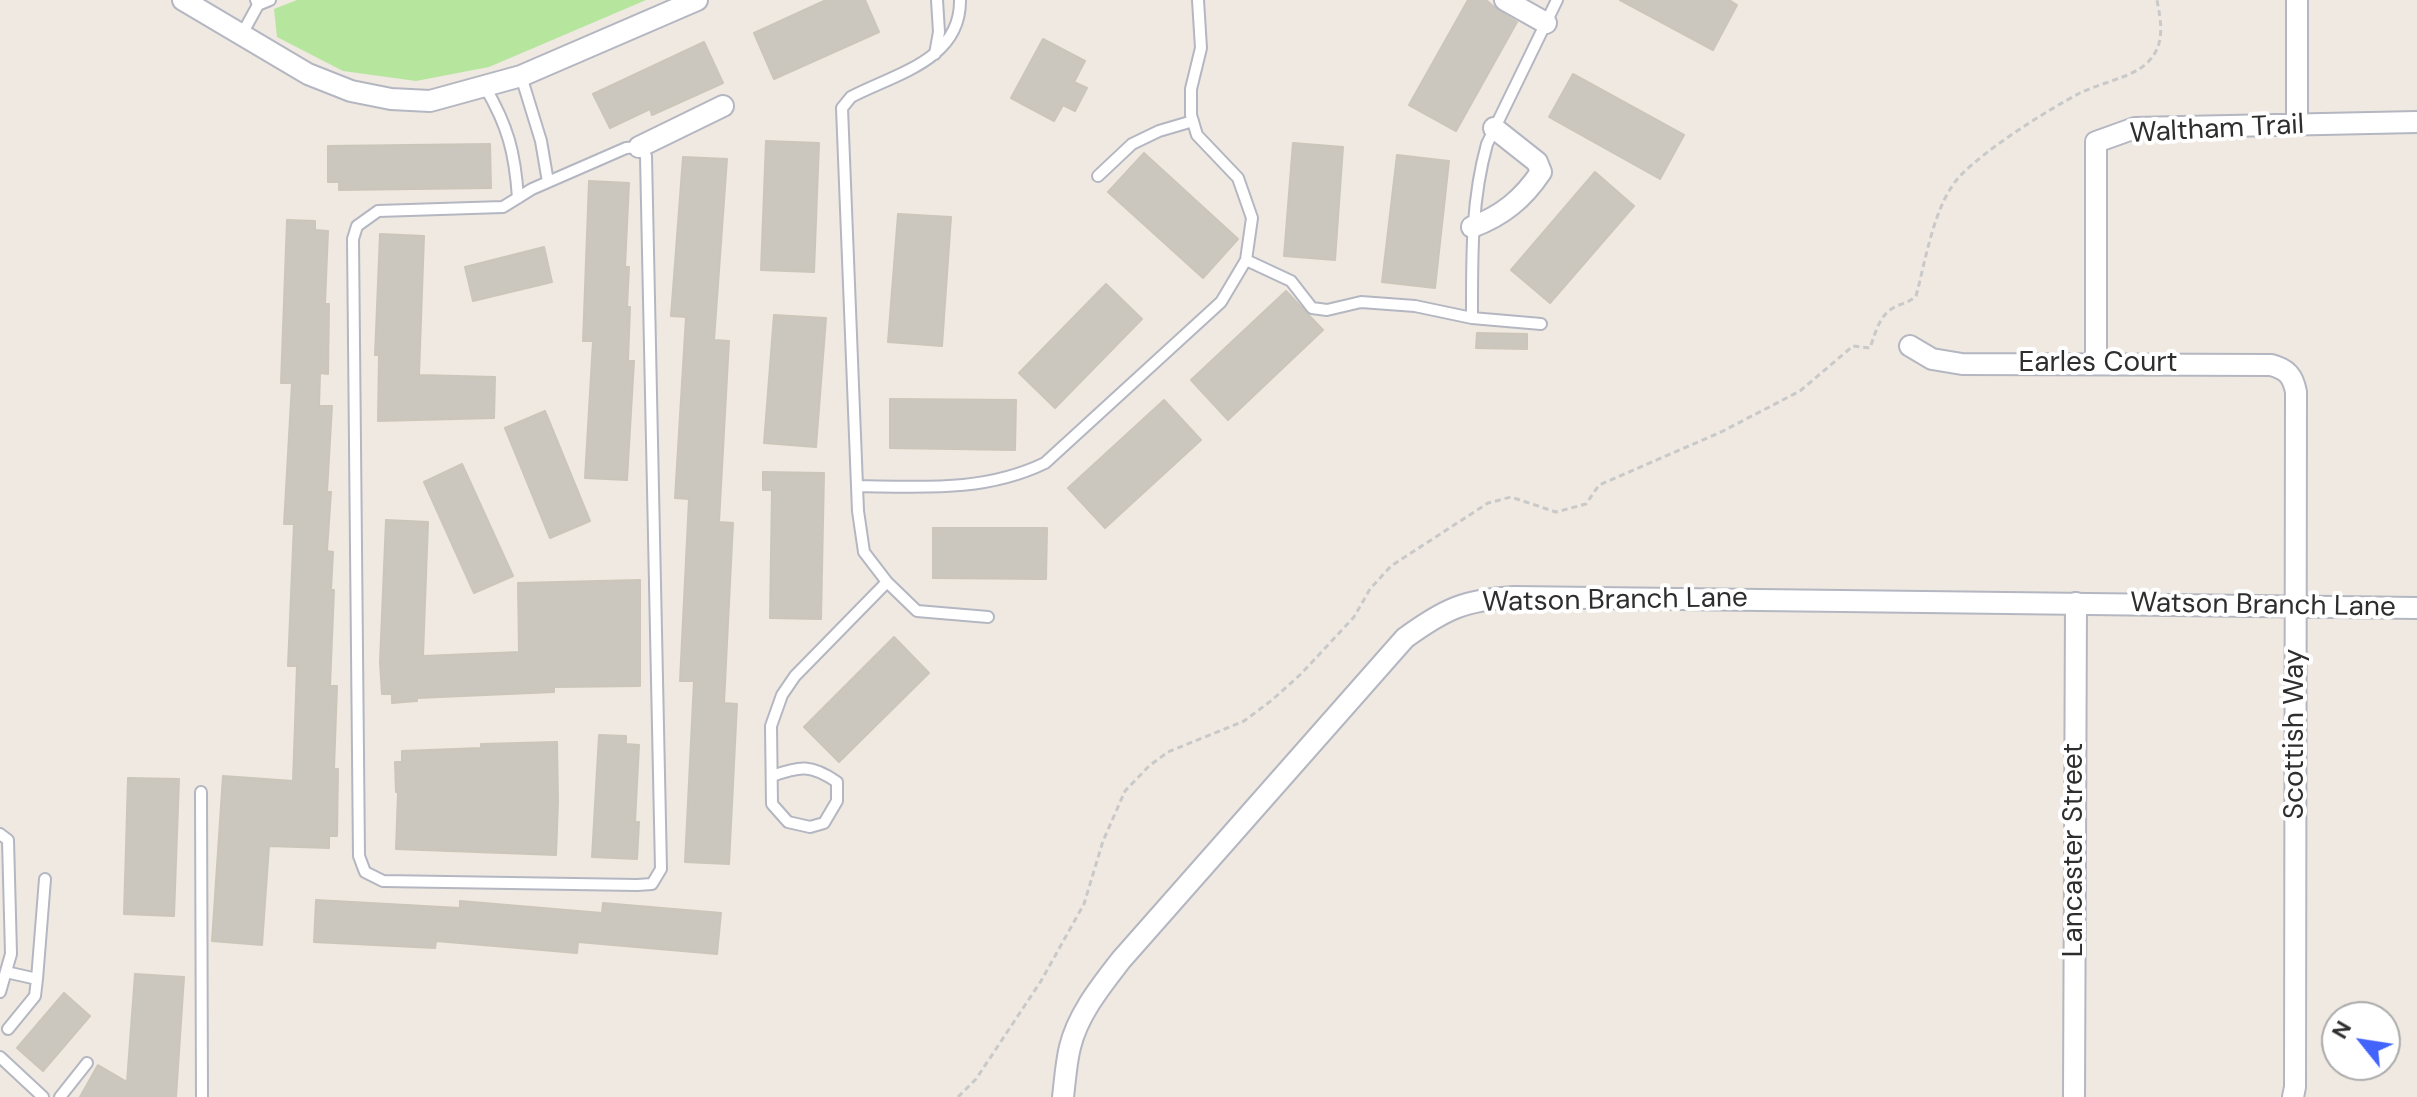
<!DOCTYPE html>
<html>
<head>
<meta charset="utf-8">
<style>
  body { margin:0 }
  #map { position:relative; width:2417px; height:1097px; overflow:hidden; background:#efe9e1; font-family:"DM Sans",sans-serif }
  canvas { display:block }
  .north { position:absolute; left:2321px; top:1001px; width:80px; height:80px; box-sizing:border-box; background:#fff; border:2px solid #ababab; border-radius:50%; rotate:300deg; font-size:22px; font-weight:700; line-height:32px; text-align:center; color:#2e2e2e }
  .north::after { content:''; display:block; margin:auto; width:28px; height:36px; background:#4264fb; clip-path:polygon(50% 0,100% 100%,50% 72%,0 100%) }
</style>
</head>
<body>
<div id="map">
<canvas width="2417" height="1097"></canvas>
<div class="north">N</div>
</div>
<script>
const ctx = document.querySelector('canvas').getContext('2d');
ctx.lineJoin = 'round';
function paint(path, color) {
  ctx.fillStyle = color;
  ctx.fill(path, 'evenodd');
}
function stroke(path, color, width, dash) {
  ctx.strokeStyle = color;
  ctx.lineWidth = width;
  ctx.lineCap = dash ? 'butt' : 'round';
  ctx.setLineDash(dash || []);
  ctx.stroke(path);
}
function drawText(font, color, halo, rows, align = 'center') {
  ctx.font = font + ' "DM Sans",sans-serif';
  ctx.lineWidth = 8;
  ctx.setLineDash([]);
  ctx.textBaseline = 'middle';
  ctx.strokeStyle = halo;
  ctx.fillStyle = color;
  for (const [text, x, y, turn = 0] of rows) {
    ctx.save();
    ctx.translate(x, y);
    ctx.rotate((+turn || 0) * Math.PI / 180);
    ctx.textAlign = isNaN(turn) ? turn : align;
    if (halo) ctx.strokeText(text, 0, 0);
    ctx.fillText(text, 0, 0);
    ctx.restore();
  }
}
paint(new Path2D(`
  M297 0H646L489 67 416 81 343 71 277 37 274 9Z`), '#b6e59e');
const building = new Path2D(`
  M826 0H865L879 32 774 79 754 33Z
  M1468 0H1486L1499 11 1517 22 1456 131 1409 105Z
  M1620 0H1729L1737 5 1713 50Z
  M1043 39 1085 61 1074 82 1087 88 1075 111 1063 105 1054 121 1011 98Z
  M704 42 723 83 652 115 650 109 610 128 593 94Z
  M1573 74 1684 135 1660 179 1549 117Z
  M766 141 819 143 814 272 761 270Z
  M1293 143 1343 147 1335 260 1284 256Z
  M490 144 491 188 339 190V182H328V146Z
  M1144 153 1238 239 1203 278 1108 192Z
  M1397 155 1449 161 1435 288 1382 282Z
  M683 157 727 159 714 340 729 341 719 522 733 523 724 703 737 704 729 864 685 862 694 681H680L689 499 675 498 686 317 671 316Z
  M1595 172 1634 206 1550 303 1511 270Z
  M589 181 629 183 625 267H629L627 307H630L628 361H634L627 480 585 478 593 341H583Z
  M898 214 951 217 942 346 888 342Z
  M287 220 315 221V230L328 231 325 304H329L328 374 320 373 319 406H332L327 492H331L327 551 333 552 331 590H334L330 686H337L334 769H338L337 836H329V848L269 846 262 945 212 941 223 776 293 781 297 666H288L294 524H284L292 383H281Z
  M380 234 424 236 419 375 495 377 494 418 378 421 379 355H375Z
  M544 247 552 282 473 301 465 267Z
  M1106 284 1142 319 1055 408 1019 373Z
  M1286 291 1323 330 1228 420 1191 380Z
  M774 315 826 318 816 447 764 443Z
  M1477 333 1527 334V349L1476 348Z
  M890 399 1016 400 1015 450 890 448Z
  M1164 400 1201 440 1105 528 1068 488Z
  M545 411 590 521 550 538 505 428Z
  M462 464 513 576 474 593 424 482Z
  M763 472 824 473 821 619 770 618 772 490H763Z
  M386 520 428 522 423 656 519 652 518 583 640 580V686L554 687V692L417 698V701L392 703V694H382L380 662Z
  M933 528H1047L1046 579 933 578Z
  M894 637 929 673 839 762 804 727Z
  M599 735 626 736V744L639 745 635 822H639L637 859 592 857Z
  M557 742 558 802 556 855 396 849 398 792H396L395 762H402V751L481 748V744Z
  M128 778 179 779 174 916 124 914Z
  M316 900 460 908V901L602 913 603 903 721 913 717 954 578 942 577 953 436 941 435 948 314 942Z
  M135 974 184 977 176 1097H80L98 1065 127 1082Z
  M64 993 90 1016 43 1071 17 1048Z`);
paint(building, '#cbc7bf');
stroke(building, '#cbc5ba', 2);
const service = new Path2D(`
  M960 0C961 60 895 74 851 97L842 108 858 511 864 552 887 582 917 611 988 617
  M258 5 270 0
  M242 34 258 5 256 0
  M935 54 939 32 937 0
  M521 76 541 141 548 182
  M485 87C508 126 515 153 518 198
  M639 147 646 156 661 869 652 884 637 885 383 881 365 872 359 856 353 239 357 226 378 211 503 207 532 189 626 148Z
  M1098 176 1132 144 1159 131 1193 121
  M1246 260 1291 281 1312 308 1327 310 1361 302 1415 306 1472 318 1541 324
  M1472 318C1472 258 1471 201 1487 144L1557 0
  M858 486C923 487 985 492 1045 463L1221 302 1246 260 1252 218 1238 178 1197 135 1191 115V89L1201 48 1198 0
  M772 776C800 766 811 764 837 782V801L824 823 810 827 788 822 772 804 771 726 782 695 795 676 887 582
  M201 792 202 1097
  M0 834 8 840 11 954 0 992
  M6 972 37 979 35 996 8 1029
  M37 979 45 879
  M0 1057 43 1097
  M60 1097 87 1063`);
const minor = new Path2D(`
  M183 0 308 74 351 91 391 99 430 101 521 76 697 0
  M1505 0 1546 23
  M2297 0V125
  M639 147 723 106
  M1472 227C1502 216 1523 199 1541 172L1537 162 1494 128
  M1910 346 1932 359 1962 364 2271 365C2287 369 2293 376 2296 392L2295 1087 2293 1097
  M2096 364V142L2135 128 2417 122
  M1063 1097C1065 1081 1066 1063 1070 1047 1078 1014 1101 986 1121 960L1405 638C1445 609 1464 600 1514 597L2417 608
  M2074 1097 2076 603`);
stroke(service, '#b4b7c1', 14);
stroke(minor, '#b4b7c1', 24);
stroke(new Path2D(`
  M958 1097 976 1079 1041 981 1084 904 1103 841 1125 791 1149 766 1168 752 1244 721 1272 700 1301 674 1354 617 1370 589 1391 566 1488 503 1511 497 1556 512 1586 504 1599 485 1721 432 1800 391 1853 346 1870 348C1875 334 1879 316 1893 308 1901 303 1909 303 1916 296 1926 259 1934 204 1960 176 1987 148 2046 111 2080 93 2100 83 2133 77 2147 63 2166 45 2161 22 2157 0`), '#c9c9c9', 3, [6, 4]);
stroke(service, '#fff', 10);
stroke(minor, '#fff', 20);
drawText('28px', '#2e2e2e', '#fff', [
  ["Waltham Trail",2217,130,-3],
  ["Earles Court",2098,364],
  ["Watson Branch Lane",1615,601,-1],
  ["Watson Branch Lane",2263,606,1],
  ["Scottish Way",2296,734,-90],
  ["Lancaster Street",2075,850,-90]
]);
</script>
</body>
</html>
